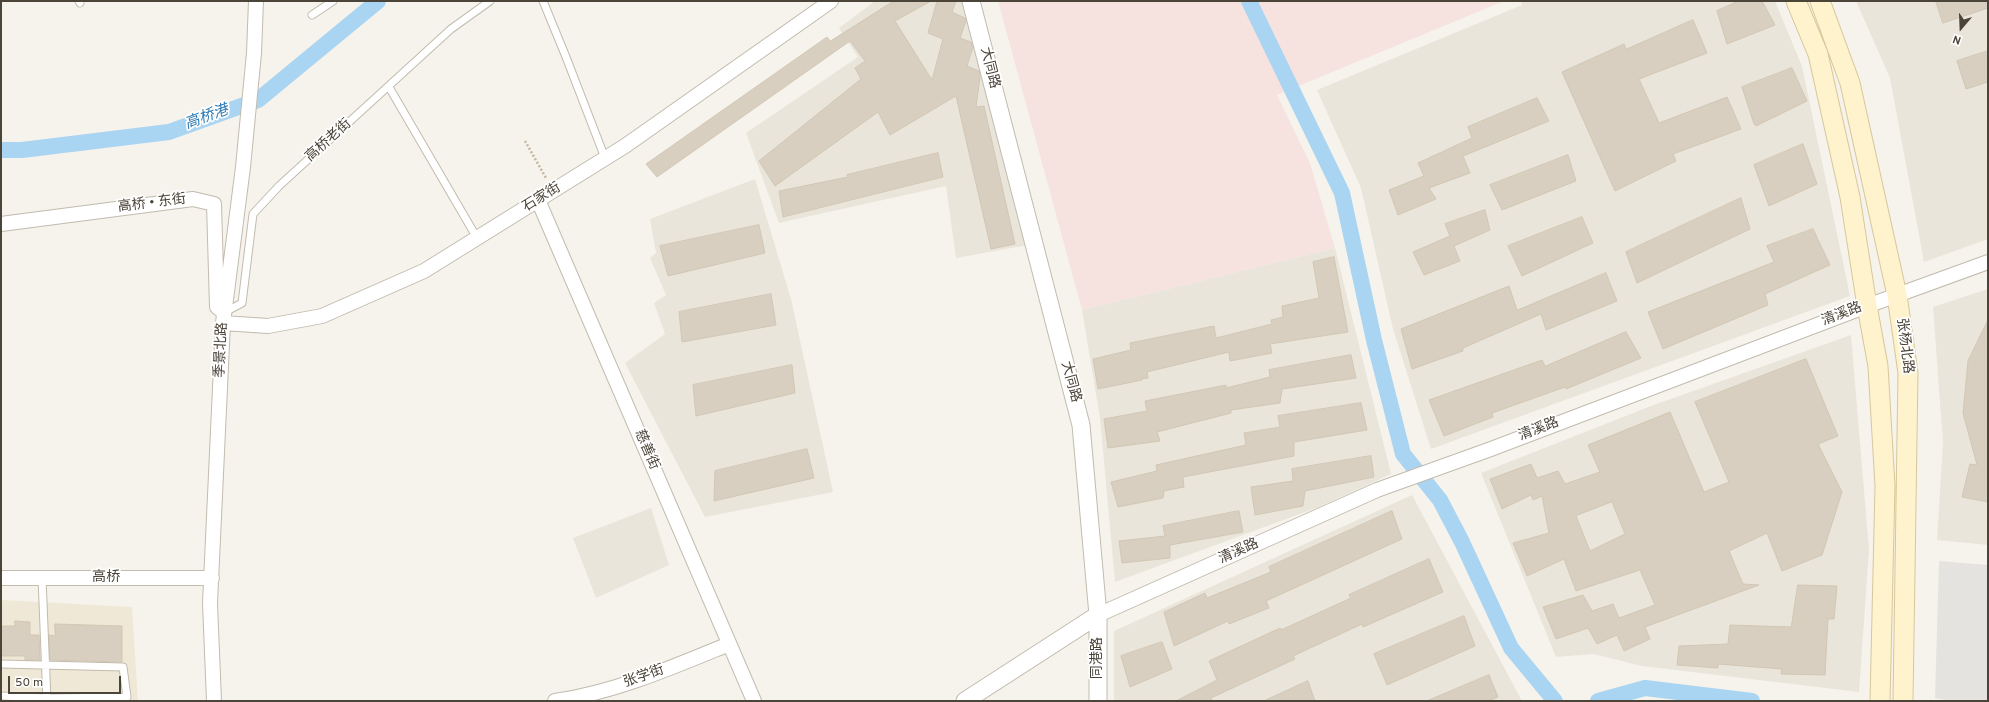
<!DOCTYPE html>
<html>
<head>
<meta charset="utf-8">
<style>
  body { margin:0 }
  #map { position:relative; width:1989px; height:702px; overflow:hidden; background:#f6f3ec; font-family:Overpass,sans-serif }
  canvas { display:block }
  .frame { position:absolute; inset:0; border:2px solid #4b4439; pointer-events:none }
  .north { position:absolute; left:1941px; top:8px; width:40px; height:40px; -webkit-text-stroke:3px #fff; paint-order:stroke; rotate:199deg; font-size:11px; font-weight:700; line-height:16px; text-align:center; color:#4b4439 }
  .north::after { content:''; display:block; margin:auto; width:14px; height:18px; background:#4b4439; clip-path:polygon(50% 0,100% 100%,50% 72%,0 100%) }
  .scale { position:absolute; left:8px; top:676px; width:113px; height:18px; box-sizing:border-box; border:2px solid #4b4439; border-top:0; padding-left:5px; font-size:12px; line-height:14px; white-space:nowrap; color:#4b4439; -webkit-text-stroke:3px #fff; paint-order:stroke }
</style>
</head>
<body>
<div id="map">
<canvas width="1989" height="702"></canvas>
<div class="frame"></div>
<div class="north">N</div>
<div class="scale">50 m</div>
</div>
<script>
const ctx = document.querySelector('canvas').getContext('2d');
ctx.lineJoin = 'round';
function paint(path, color) {
  ctx.fillStyle = color;
  ctx.fill(path, 'evenodd');
}
function stroke(path, color, width, dash) {
  ctx.strokeStyle = color;
  ctx.lineWidth = width;
  ctx.lineCap = dash ? 'butt' : 'round';
  ctx.setLineDash(dash || []);
  ctx.stroke(path);
}
function drawText(font, color, halo, rows, align = 'center') {
  ctx.font = font + ' Overpass,"Noto Sans SC",sans-serif';
  ctx.lineWidth = 3.5;
  ctx.setLineDash([]);
  ctx.textBaseline = 'middle';
  ctx.strokeStyle = halo;
  ctx.fillStyle = color;
  for (const [text, x, y, turn = 0] of rows) {
    ctx.save();
    ctx.translate(x, y);
    ctx.rotate((+turn || 0) * Math.PI / 180);
    ctx.textAlign = isNaN(turn) ? turn : align;
    if (halo) ctx.strokeText(text, 0, 0);
    ctx.fillText(text, 0, 0);
    ctx.restore();
  }
}
paint(new Path2D(`
  M875 1H965L1028 245 956 258 946 186 779 223 746 133 858 57 839 28Z
  M1521 1H1775L1802 66 1850 296 1431 449 1393 329 1361 188 1317 90 1522 5Z
  M1856 1H1988V239L1924 262 1890 78Z
  M755 179 791 299 833 492 705 517 625 363 665 334 654 303 666 295 650 258 656 253 650 219Z
  M1335 248 1391 474 1316 508 1115 582 1100 418 1082 310Z
  M1988 289V545L1937 540 1943 443 1933 307Z
  M1851 335 1869 550 1859 692 1642 666 1594 654 1556 657 1481 473 1651 406Z
  M1412 495 1522 701H1114V631Z
  M651 508 669 565 596 598 573 538Z`), '#eae5da');
paint(new Path2D(`
  M1 600 132 607 138 701H1Z`), '#efe8d6');
paint(new Path2D(`
  M998 1H1504L1277 95 1310 163 1335 248 1082 310Z`), '#f6e3e0');
paint(new Path2D(`
  M1939 561 1988 565V701H1951L1935 698Z`), '#e5e3e0');
stroke(new Path2D(`
  M1249 1 1342 193 1374 340 1403 454 1440 500 1462 542 1511 648 1555 701
  M1 150H22L169 132 258 100 378 1
  M1598 701 1645 688 1752 701`), '#a9d4f2', 16);
const building = new Path2D(`
  M894 1H931L895 21 932 80 943 39 928 33 937 1H956L952 12 965 18 966 21 960 38 971 42 973 47 967 66 979 71 980 77 976 107 984 106 1015 244 991 249 956 96 890 135 878 112 775 186 759 161 861 79 855 68 865 61 850 41 657 177 646 164 827 37 830 41Z
  M1739 1H1762L1775 25 1727 44 1717 11Z
  M1936 1H1988V8L1943 23Z
  M1693 20 1707 53 1639 79 1659 123 1727 97 1741 129 1673 154 1676 161 1615 191 1562 72 1624 44 1626 49Z
  M1988 51V82L1966 89 1957 61Z
  M1792 68 1807 101 1756 126 1754 124 1742 87Z
  M1537 98 1549 121 1463 156 1470 173 1429 188 1436 199 1398 215 1389 190 1424 176 1418 163 1472 138 1468 127Z
  M1803 144 1817 184 1769 206 1754 165Z
  M938 153 943 177 783 217 779 191 848 177 847 175Z
  M1568 155 1576 181 1502 210 1490 185Z
  M1741 198 1750 229 1637 283 1626 252Z
  M1485 210 1490 230 1454 246 1460 261 1424 275 1413 252 1450 236 1445 224Z
  M1582 217 1593 243 1522 276 1508 246Z
  M759 225 765 253 668 276 660 246Z
  M1813 229 1830 265 1765 294 1768 305 1663 349 1648 312 1774 262 1767 246Z
  M1334 257 1348 332 1270 344 1272 353 1230 361 1229 352 1147 372 1148 378 1142 379V380L1098 389 1093 359 1131 350 1130 343 1214 326 1216 338 1272 324 1271 320 1283 317 1282 306 1319 298 1313 262Z
  M1606 273 1617 301 1546 330 1541 314 1463 348V351L1412 369 1401 329 1509 286 1517 310Z
  M771 294 776 325 682 342 679 312Z
  M1988 320V502L1962 497 1970 464 1977 465 1963 413 1968 361Z
  M1626 332 1641 358 1566 389 1565 387 1492 413 1493 417 1444 436 1429 400 1542 360 1545 366Z
  M1351 355 1356 378 1282 389 1280 403 1231 410V413L1157 432 1160 441 1108 448 1104 419 1147 411 1145 401 1226 385V388L1270 377 1269 370Z
  M1806 359 1838 436 1818 444 1842 492 1822 555 1782 571 1767 533 1729 551 1743 584 1759 585 1645 627 1650 639 1624 651 1617 635 1597 644 1588 628 1556 639 1543 607 1583 595 1592 611 1613 604 1619 618 1655 605 1640 570 1576 591 1564 559 1527 576 1513 543 1549 533 1542 496 1533 500 1531 495 1502 509 1490 479 1531 464 1537 478 1558 471 1565 484 1600 472 1588 445 1670 412 1704 492 1729 482 1695 402ZM1612 502 1625 534 1590 551 1576 516Z
  M792 365 795 393 696 416 693 385Z
  M1361 403 1367 430 1294 442V456L1183 477 1184 487 1164 491 1163 498 1118 507 1111 482 1157 471 1156 465 1246 445 1244 433 1280 427 1278 416Z
  M807 449 814 478 714 501 715 471Z
  M1371 456 1374 477 1305 491 1303 506 1255 515 1251 487 1293 481 1292 469Z
  M1239 511 1243 532 1170 545V558L1122 563 1119 541 1165 536 1163 526Z
  M1392 511 1402 539 1266 601 1269 608 1229 624 1228 621 1174 646 1164 612 1205 593 1207 598 1271 572 1269 567Z
  M1429 559 1443 592 1363 627 1362 624 1293 656 1295 659 1211 698 1212 701H1176L1217 680 1209 661 1280 628 1281 630 1351 598 1349 595Z
  M1798 585 1837 586 1834 619H1828L1825 675 1781 674 1782 669 1718 664V668L1677 665 1679 646 1728 644 1730 625 1791 627Z
  M1464 616 1475 646 1387 685 1374 654Z
  M15 621 30 622V635H39L40 660H25V656H1V626H15Z
  M55 624 122 626V662L50 660 49 635 55 636Z
  M1162 642 1172 669 1130 687 1121 656Z
  M1489 675 1498 697 1489 701H1427Z
  M1308 681 1315 701H1264Z`);
paint(building, '#d8cfc1');
stroke(building, '#d3c7b4', 1);
const service = new Path2D(`
  M79 1 80 3
  M543 1 566 57 605 158
  M312 15 333 1
  M389 87 477 238
  M225 312 242 303 253 214 279 186 451 29 490 1
  M42 578 47 701
  M1 664 123 667 127 697 47 698 1 696`);
const minor = new Path2D(`
  M538 200 754 701
  M1 224 193 199 214 204 217 307 222 311
  M223 323 268 326 322 316 424 271 625 146 831 1
  M1 578H212
  M1098 615 1377 490 1491 449 1867 306 1988 262
  M214 701 210 603 223 323 243 167 254 53 256 1
  M555 701C616 692 673 667 729 644`);
const tertiary = new Path2D(`
  M971 1 1081 425 1098 615V701
  M965 701 1098 615`);
const secondary = new Path2D(`
  M1796 1 1818 54 1850 197 1867 306 1878 366 1885 486 1880 701
  M1820 1 1850 83 1897 295 1908 373 1903 701`);
stroke(service, '#c2bbae', 9);
stroke(minor, '#c2bbae', 16);
stroke(tertiary, '#c2bbae', 19);
stroke(secondary, '#d6c79b', 21);
stroke(new Path2D(`
  M525 141 546 178`), '#c4b79f', 2.5, [2, 2]);
stroke(service, '#fff', 7);
stroke(minor, '#fff', 14);
stroke(tertiary, '#fff', 17);
stroke(secondary, '#fff3cd', 19);
drawText('14px', '#4b4439', '#fff', [
  ["大同路",989,68,76],
  ["高桥老街",329,141,-42],
  ["石家街",542,198,-32],
  ["高桥 • 东街",152,204,-7],
  ["清溪路",1842,315,-21],
  ["张杨北路",1904,346,83],
  ["季景北路",222,350,-87],
  ["大同路",1070,382,75],
  ["清溪路",1539,430,-21],
  ["慈善街",646,450,67],
  ["清溪路",1239,552,-24],
  ["高桥",106,578],
  ["同港路",1098,658,-90],
  ["张学街",644,677,-19]
]);
drawText('italic 15px', '#2e7ab2', '#fff', [
  ["高桥港",207,118,-20]
]);
</script>
</body>
</html>
